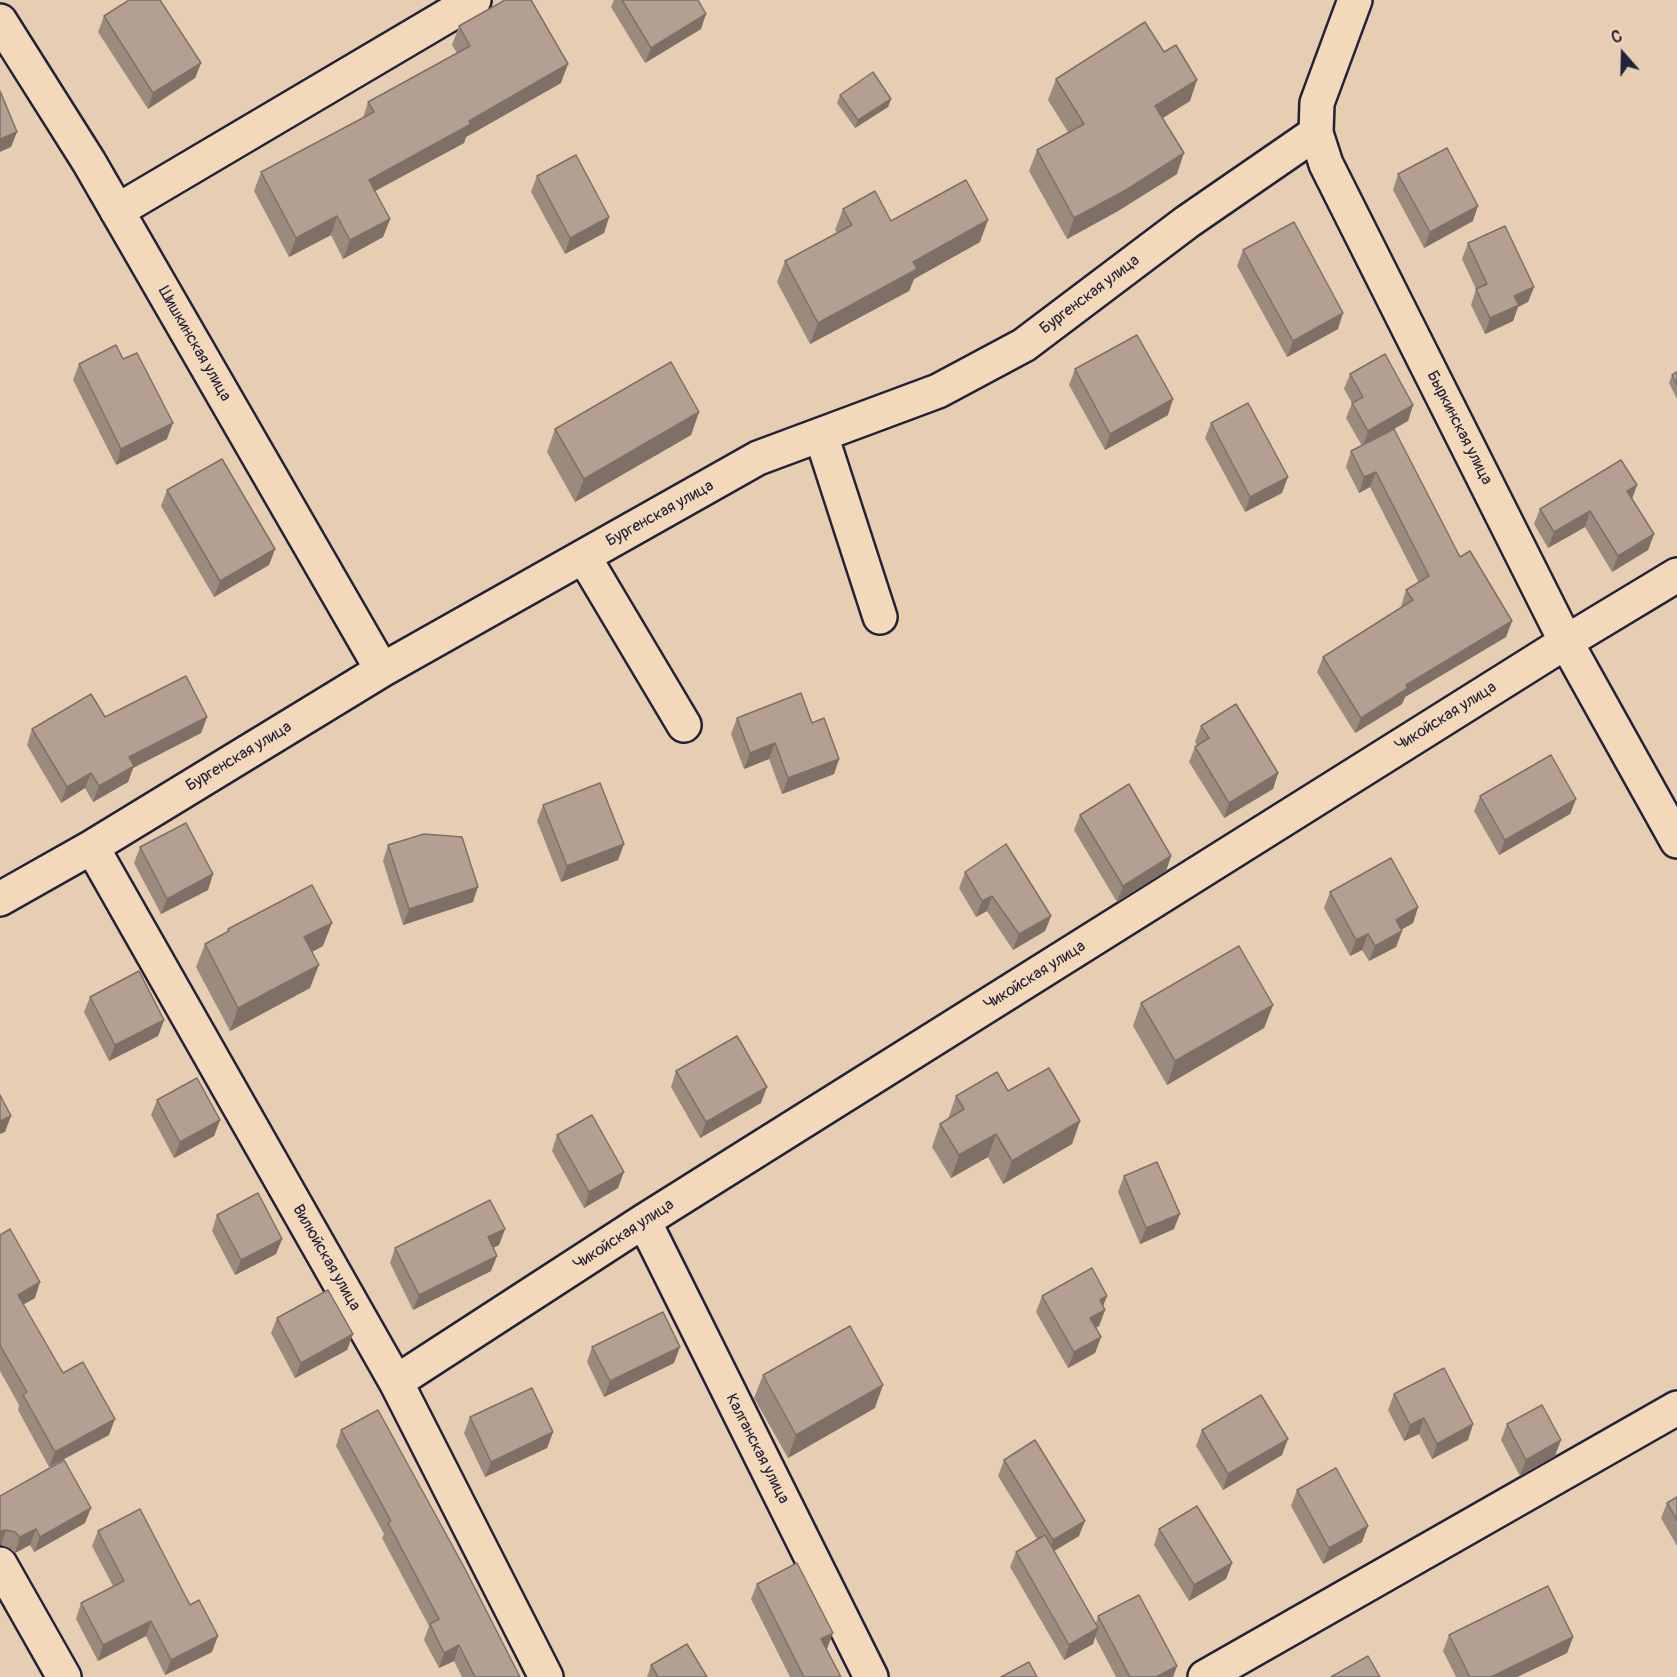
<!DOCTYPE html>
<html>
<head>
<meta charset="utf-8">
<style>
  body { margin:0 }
  #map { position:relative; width:1677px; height:1677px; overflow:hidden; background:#e7cdb2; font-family:Pangolin,sans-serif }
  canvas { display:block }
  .north { position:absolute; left:1593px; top:24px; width:60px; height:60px; -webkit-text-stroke:4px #f4d8ba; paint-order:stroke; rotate:340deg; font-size:16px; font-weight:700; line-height:24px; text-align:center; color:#22223b }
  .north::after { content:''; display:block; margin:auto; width:21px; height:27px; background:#22223b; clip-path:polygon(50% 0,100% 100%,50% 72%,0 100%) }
</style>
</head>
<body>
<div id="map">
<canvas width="1677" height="1677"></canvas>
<div class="north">С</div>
</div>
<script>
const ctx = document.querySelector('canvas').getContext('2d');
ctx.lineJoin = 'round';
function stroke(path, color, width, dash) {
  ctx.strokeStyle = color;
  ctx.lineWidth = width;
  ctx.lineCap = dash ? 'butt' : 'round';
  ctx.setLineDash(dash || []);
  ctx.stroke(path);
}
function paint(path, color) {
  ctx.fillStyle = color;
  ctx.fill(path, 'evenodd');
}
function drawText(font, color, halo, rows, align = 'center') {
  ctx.font = font + ' Pangolin,sans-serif';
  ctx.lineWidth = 6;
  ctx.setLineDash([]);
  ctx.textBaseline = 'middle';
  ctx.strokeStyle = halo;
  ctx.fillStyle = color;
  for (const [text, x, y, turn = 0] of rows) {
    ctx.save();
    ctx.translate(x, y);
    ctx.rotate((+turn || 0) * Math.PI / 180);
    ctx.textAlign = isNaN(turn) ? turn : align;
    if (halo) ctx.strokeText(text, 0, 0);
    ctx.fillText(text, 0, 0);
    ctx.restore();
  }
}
const minor = new Path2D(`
  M1355 0 1317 103 1316 133 1326 164 1566 642 1677 841
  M0 21 89 162 382 670
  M117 211 474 0
  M821 435 880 617
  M584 557 684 725
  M92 847 396 1382 546 1677
  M0 899 92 847 382 670 758 458 938 391 1024 345 1187 222 1316 133
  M644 1221 871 1677
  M396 1382 644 1221 1566 642 1677 575
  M0 1564 64 1677
  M1205 1677 1677 1408`);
stroke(minor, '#22223b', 38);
stroke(minor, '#f4d8ba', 33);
paint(new Path2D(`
  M614 0H698L701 29 645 63 611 7Z
  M104 16 201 63 195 78 148 109 98 32Z
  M459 26 561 83 466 137 464 143 375 191 390 219 383 237 343 259 331 235 289 257 254 191 261 172 363 118 368 102 457 53 452 45Z
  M1056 79 1190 101 1162 118 1177 174 1118 211 1067 239 1029 171 1037 150 1068 132 1048 100Z
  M840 95 891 99 888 107 855 128 837 103Z
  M1398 174 1473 221 1424 248 1393 190Z
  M537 176 609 217 604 233 565 254 531 192Z
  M843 209 891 221 980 242 914 279 909 291 810 344 777 282 785 261 837 233 835 230Z
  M1468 243 1534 287 1528 302 1518 307 1513 321 1485 334 1471 305 1476 289 1462 259Z
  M1243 250 1338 329 1287 357 1237 266Z
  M79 364 167 439 116 465 73 380Z
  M1075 369 1168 415 1105 450 1069 385Z
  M1677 372V399L1669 383 1672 375Z
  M1350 374 1413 405 1408 421 1378 438 1460 557 1512 621 1506 637 1405 697 1402 704 1355 733 1317 672 1323 657 1402 607 1401 606 1406 590 1419 583 1370 487 1359 493 1346 467 1351 451 1362 446 1346 418 1352 403 1344 389Z
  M699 412 691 435 575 502 547 452 555 429Z
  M1211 423 1282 493 1245 512 1205 438Z
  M1637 485 1632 499 1654 534 1648 550 1612 572 1585 527 1548 548 1534 524 1540 509Z
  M167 490 275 549 269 565 214 597 161 506Z
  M105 717H207L201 733 133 768 128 782 93 802 85 788 61 803 27 745 32 729Z
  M737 718 812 723 839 759 834 774 782 794 769 759 744 769 731 734Z
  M1201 726 1278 773 1273 789 1224 818 1189 762 1195 747 1197 745 1195 742Z
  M1480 796 1576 799 1570 814 1499 855 1474 811Z
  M543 805 624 844 618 860 561 882 537 821Z
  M1080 815 1171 856 1166 871 1117 902 1074 830Z
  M388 845 473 902 403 925 383 861Z
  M140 847 213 874 208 890 161 914 134 863Z
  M965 872 1051 916 1045 931 1013 950 987 911 976 917 959 888Z
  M1330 892 1418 907 1413 923 1401 930 1402 931 1396 947 1369 961 1362 950 1350 956 1324 908Z
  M228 929 323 946 312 952 310 988 230 1031 196 967 205 944 227 932Z
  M90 997 164 1020 158 1036 109 1061 84 1012Z
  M1141 1003 1273 1005 1264 1028 1167 1085 1133 1026Z
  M676 1071 761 1103 700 1138 671 1087Z
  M1008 1091 1080 1121 1072 1144 1003 1184 988 1157 951 1178 932 1147 940 1124 948 1119 956 1096Z
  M157 1100 220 1120 214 1136 174 1158 151 1115Z
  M557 1135 618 1188 584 1208 552 1151Z
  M1124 1176 1174 1229 1140 1244 1118 1192Z
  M217 1215 282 1239 276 1254 235 1275 212 1231Z
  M505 1229 499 1245 493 1248 491 1271 413 1310 390 1263 395 1248Z
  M0 1235 35 1298 23 1304 63 1373 109 1435 49 1467 18 1410 19 1405 0 1371Z
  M1042 1296H1107L1103 1306 1105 1310 1099 1326 1095 1328 1101 1337 1095 1353 1068 1368 1036 1312Z
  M277 1318 353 1334 347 1350 295 1378 271 1333Z
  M592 1347 674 1363 604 1397 587 1362Z
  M763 1375 875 1408 788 1458 754 1398Z
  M1394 1394 1473 1424 1468 1440 1432 1459 1419 1434 1404 1441 1388 1410Z
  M470 1417 553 1432 547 1448 485 1477 464 1433Z
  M1507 1424 1555 1456 1520 1476 1501 1440Z
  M341 1430 520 1677H462L454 1661 439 1668 424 1640 429 1626 382 1538 384 1534 336 1446Z
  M1202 1430 1282 1455 1223 1490 1196 1446Z
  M1004 1460 1079 1536 1054 1551 1096 1623 1098 1616 1177 1666 1173 1677H1116L1095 1637 1093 1644 1064 1660 1010 1567 1016 1552 1037 1539 998 1476Z
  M1297 1490 1362 1542 1323 1564 1291 1506Z
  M0 1496 85 1523 34 1552 30 1545 15 1553 9 1548 1 1545Z
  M1677 1497V1546L1661 1518 1667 1503Z
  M1159 1529 1232 1563 1226 1579 1189 1601 1154 1545Z
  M98 1531 212 1652 165 1675 146 1636 98 1661 76 1619 81 1603 113 1586 92 1546Z
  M757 1584 827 1649 841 1677H790L751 1599Z
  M1449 1635 1573 1637 1567 1653 1517 1677H1456L1443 1651Z
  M651 1665 707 1677H647Z`), '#9b8a7e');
paint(new Path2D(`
  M706 14 701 29 645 63 651 48Z
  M201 63 195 78 148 109 153 93Z
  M568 64 561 83 466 137 464 143 362 198 369 180Z
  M1197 80 1190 101 1147 128 1155 106Z
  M891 99 888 107 855 128 858 120Z
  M17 132 11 147 0 152V139Z
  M1184 153 1177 174 1118 211 1067 239 1074 218Z
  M1478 206 1473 221 1424 248 1430 232Z
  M337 216 331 235 289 257 296 238Z
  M609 217 604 233 565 254 570 238Z
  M390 219 383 237 343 259 350 240Z
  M988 220 980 242 914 279 909 291 810 344 818 323 913 262Z
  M1534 287 1528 302 1518 307 1513 321 1485 334 1490 318 1514 296Z
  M1343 313 1338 329 1287 357 1293 341Z
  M1173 399 1168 415 1105 450 1110 434Z
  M1413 405 1408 421 1363 446 1368 431Z
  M699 412 691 435 575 502 584 479Z
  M173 423 167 439 116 465 121 449Z
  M1376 472 1370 487 1359 493 1364 477Z
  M1288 477 1282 493 1245 512 1250 497Z
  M1637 485 1631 501 1627 491Z
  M1590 511 1585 527 1548 548 1554 532Z
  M1654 534 1648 550 1612 572 1618 556Z
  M275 549 269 565 214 597 220 581Z
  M1512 621 1506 637 1405 697 1402 704 1355 733 1361 718 1406 685Z
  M207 717 201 733 133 768 128 782 93 802 99 786 129 757Z
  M775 743 769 759 744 769 750 753Z
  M839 759 834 774 782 794 788 778Z
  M91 773 85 788 61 803 67 787Z
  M1278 773 1273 789 1224 818 1229 803Z
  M1576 799 1570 814 1499 855 1505 840Z
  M624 844 618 860 561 882 567 866Z
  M1171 856 1166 871 1117 902 1123 886Z
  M213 874 208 890 161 914 167 899Z
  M478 887 473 902 403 925 409 909Z
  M992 896 987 911 976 917 982 901Z
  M1418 907 1413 923 1390 936 1396 920Z
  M1051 916 1045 931 1013 950 1019 934Z
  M332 923 323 946 296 960 304 937Z
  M1402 931 1396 947 1369 961 1375 946Z
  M1368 934 1362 950 1350 956 1356 940Z
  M319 965 310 988 230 1031 238 1008Z
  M1273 1005 1264 1028 1167 1085 1175 1061Z
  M164 1020 158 1036 109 1061 115 1045Z
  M767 1087 761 1103 700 1138 706 1122Z
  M11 1116 5 1132 0 1134V1121Z
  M220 1120 214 1136 174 1158 180 1142Z
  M1080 1121 1072 1144 1003 1184 1012 1161Z
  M996 1134 988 1157 951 1178 959 1155Z
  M624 1172 618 1188 584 1208 589 1192Z
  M1180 1214 1174 1229 1140 1244 1146 1228Z
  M505 1229 499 1245 482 1253 488 1237Z
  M282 1239 276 1254 235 1275 241 1260Z
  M497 1256 491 1271 413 1310 419 1295Z
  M40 1282 35 1298 12 1311 18 1295Z
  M1107 1296 1101 1311 1100 1300Z
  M1105 1310 1099 1326 1084 1334 1090 1318Z
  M353 1334 347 1350 295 1378 301 1363Z
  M1101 1337 1095 1353 1068 1368 1074 1352Z
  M680 1347 674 1363 604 1397 610 1381Z
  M883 1385 875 1408 788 1458 796 1435Z
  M1424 1418 1419 1434 1404 1441 1410 1425Z
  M115 1419 109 1435 49 1467 55 1452Z
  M1473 1424 1468 1440 1432 1459 1437 1444Z
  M553 1432 547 1448 485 1477 491 1462Z
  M1288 1439 1282 1455 1223 1490 1228 1474Z
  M1561 1440 1555 1456 1520 1476 1526 1460Z
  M91 1508 85 1523 34 1552 40 1537Z
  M1085 1521 1079 1536 1047 1555 1053 1540Z
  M1368 1526 1362 1542 1323 1564 1329 1548Z
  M36 1529 30 1545 15 1553 20 1537Z
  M6 1530 1 1545H0V1531Z
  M1232 1563 1226 1579 1189 1601 1194 1585Z
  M151 1621 146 1636 98 1661 103 1645Z
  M1098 1628 1093 1644 1064 1660 1069 1645Z
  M833 1633 827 1649 816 1655 821 1639Z
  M218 1636 212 1652 165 1675 171 1660Z
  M1573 1637 1567 1653 1517 1677H1491Z
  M459 1645 454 1661 439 1668 444 1653Z
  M1177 1666 1173 1677H1156Z`), '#7e7067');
const building = new Path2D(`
  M129 0H160L201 63 153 93 104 16Z
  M505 0H531L568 64 469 121 471 124 369 180 390 219 350 240 337 216 296 238 261 172 374 112 368 102 470 46 459 26Z
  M622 0H698L706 14 651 48Z
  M1145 22 1164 52 1176 45 1197 80 1155 106 1184 153 1126 190 1074 218 1037 150 1084 124 1056 79Z
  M873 72 891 99 858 120 840 95Z
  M0 91 17 132 0 139Z
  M1447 148 1478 206 1430 232 1398 174Z
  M576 155 609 217 570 238 537 176Z
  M966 180 988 220 913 262 917 269 818 323 785 261 852 225 843 209 875 191 891 221Z
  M1294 222 1343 313 1293 341 1243 250Z
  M1505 226 1534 287 1514 296 1519 305 1490 318 1476 289 1487 284 1468 243Z
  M1137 335 1173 399 1110 434 1075 369Z
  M116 345 123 359 137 353 173 423 121 449 79 364Z
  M1385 354 1413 405 1368 431 1352 403 1363 397 1350 374Z
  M671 362 699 412 584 479 555 429Z
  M1677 372V385L1672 375Z
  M1248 403 1288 477 1250 497 1211 423Z
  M1394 429 1460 557 1470 551 1512 621 1406 685 1408 688 1361 718 1323 657 1413 600 1406 590 1429 576 1376 472 1364 477 1351 451Z
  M222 459 275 549 220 581 167 490Z
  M1621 460 1637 485 1627 491 1654 534 1618 556 1590 511 1554 532 1540 509Z
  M186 676 207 717 129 757 134 766 99 786 91 773 67 787 32 729 91 694 105 717Z
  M801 693 812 723 824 718 839 759 788 778 775 743 750 753 737 718Z
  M1236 704 1278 773 1229 803 1195 747 1209 738 1201 726Z
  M1551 755 1576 799 1505 840 1480 796Z
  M600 783 624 844 567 866 543 805Z
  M1129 784 1171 856 1123 886 1080 815Z
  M186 823 213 874 167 899 140 847Z
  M424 834 462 837 478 887 409 909 388 845Z
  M1006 844 1051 916 1019 934 992 896 982 901 965 872Z
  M1391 858 1418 907 1396 920 1402 931 1375 946 1368 934 1356 940 1330 892Z
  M312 885 332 923 304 937 319 965 238 1008 205 944 229 931 228 929Z
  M1239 946 1273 1005 1175 1061 1141 1003Z
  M139 971 164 1020 115 1045 90 997Z
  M737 1036 767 1087 706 1122 676 1071Z
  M1049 1068 1080 1121 1012 1161 996 1134 959 1155 940 1124 964 1109 956 1096 997 1072 1008 1091Z
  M197 1078 220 1120 180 1142 157 1100Z
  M0 1095 11 1116 0 1121Z
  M592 1115 624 1172 589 1192 557 1135Z
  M1157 1162 1180 1214 1146 1228 1124 1176Z
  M258 1193 282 1239 241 1260 217 1215Z
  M490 1200 505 1229 488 1237 497 1256 419 1295 395 1248Z
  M10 1229 40 1282 18 1295 63 1373 83 1362 115 1419 55 1452 23 1395 27 1392 0 1345V1235Z
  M1092 1268 1107 1296 1100 1300 1105 1310 1090 1318 1101 1337 1074 1352 1042 1296Z
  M328 1290 353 1334 301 1363 277 1318Z
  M663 1312 680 1347 610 1381 592 1347Z
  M850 1326 883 1385 796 1435 763 1375Z
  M1444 1368 1473 1424 1437 1444 1424 1418 1410 1425 1394 1394Z
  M532 1388 553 1432 491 1462 470 1417Z
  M1261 1395 1288 1439 1228 1474 1202 1430Z
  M1542 1405 1561 1440 1526 1460 1507 1424Z
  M378 1410 464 1567 520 1677H475L459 1645 444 1653 430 1624 439 1619 388 1523 391 1521 341 1430Z
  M1035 1440 1085 1521 1053 1540 1004 1460Z
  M64 1460 91 1508 40 1537 36 1529 20 1537 15 1532 6 1530 0 1531V1496Z
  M1336 1468 1368 1526 1329 1548 1297 1490Z
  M1677 1497V1520L1667 1503Z
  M1197 1506 1232 1563 1194 1585 1159 1529Z
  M140 1509 190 1605 199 1600 218 1636 171 1660 151 1621 103 1645 81 1603 124 1581 98 1531Z
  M1045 1535 1098 1628 1069 1645 1016 1552Z
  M797 1563 833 1633 821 1639 841 1677H804L757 1584Z
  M1548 1586 1573 1637 1491 1677H1470L1449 1635Z
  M1139 1595 1177 1666 1156 1677H1130L1098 1616Z
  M687 1644 707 1677H658L651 1665Z
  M1368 1656 1380 1677H1331Z
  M1029 1662 1037 1677H1001Z`);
paint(building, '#b4a093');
stroke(building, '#7e7067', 1.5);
drawText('16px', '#22223b', '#f4d8ba', [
  ["Бургенская улица",1090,295,-37],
  ["Шишкинская улица",194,344,60],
  ["Быркинская улица",1459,428,63],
  ["Бургенская улица",660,514,-29],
  ["Чикойская улица",1446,717,-32],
  ["Бургенская улица",239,757,-31],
  ["Чикойская улица",1035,976,-32],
  ["Чикойская улица",624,1235,-33],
  ["Вилюйская улица",326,1258,60],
  ["Калганская улица",757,1449,63]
]);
</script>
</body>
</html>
